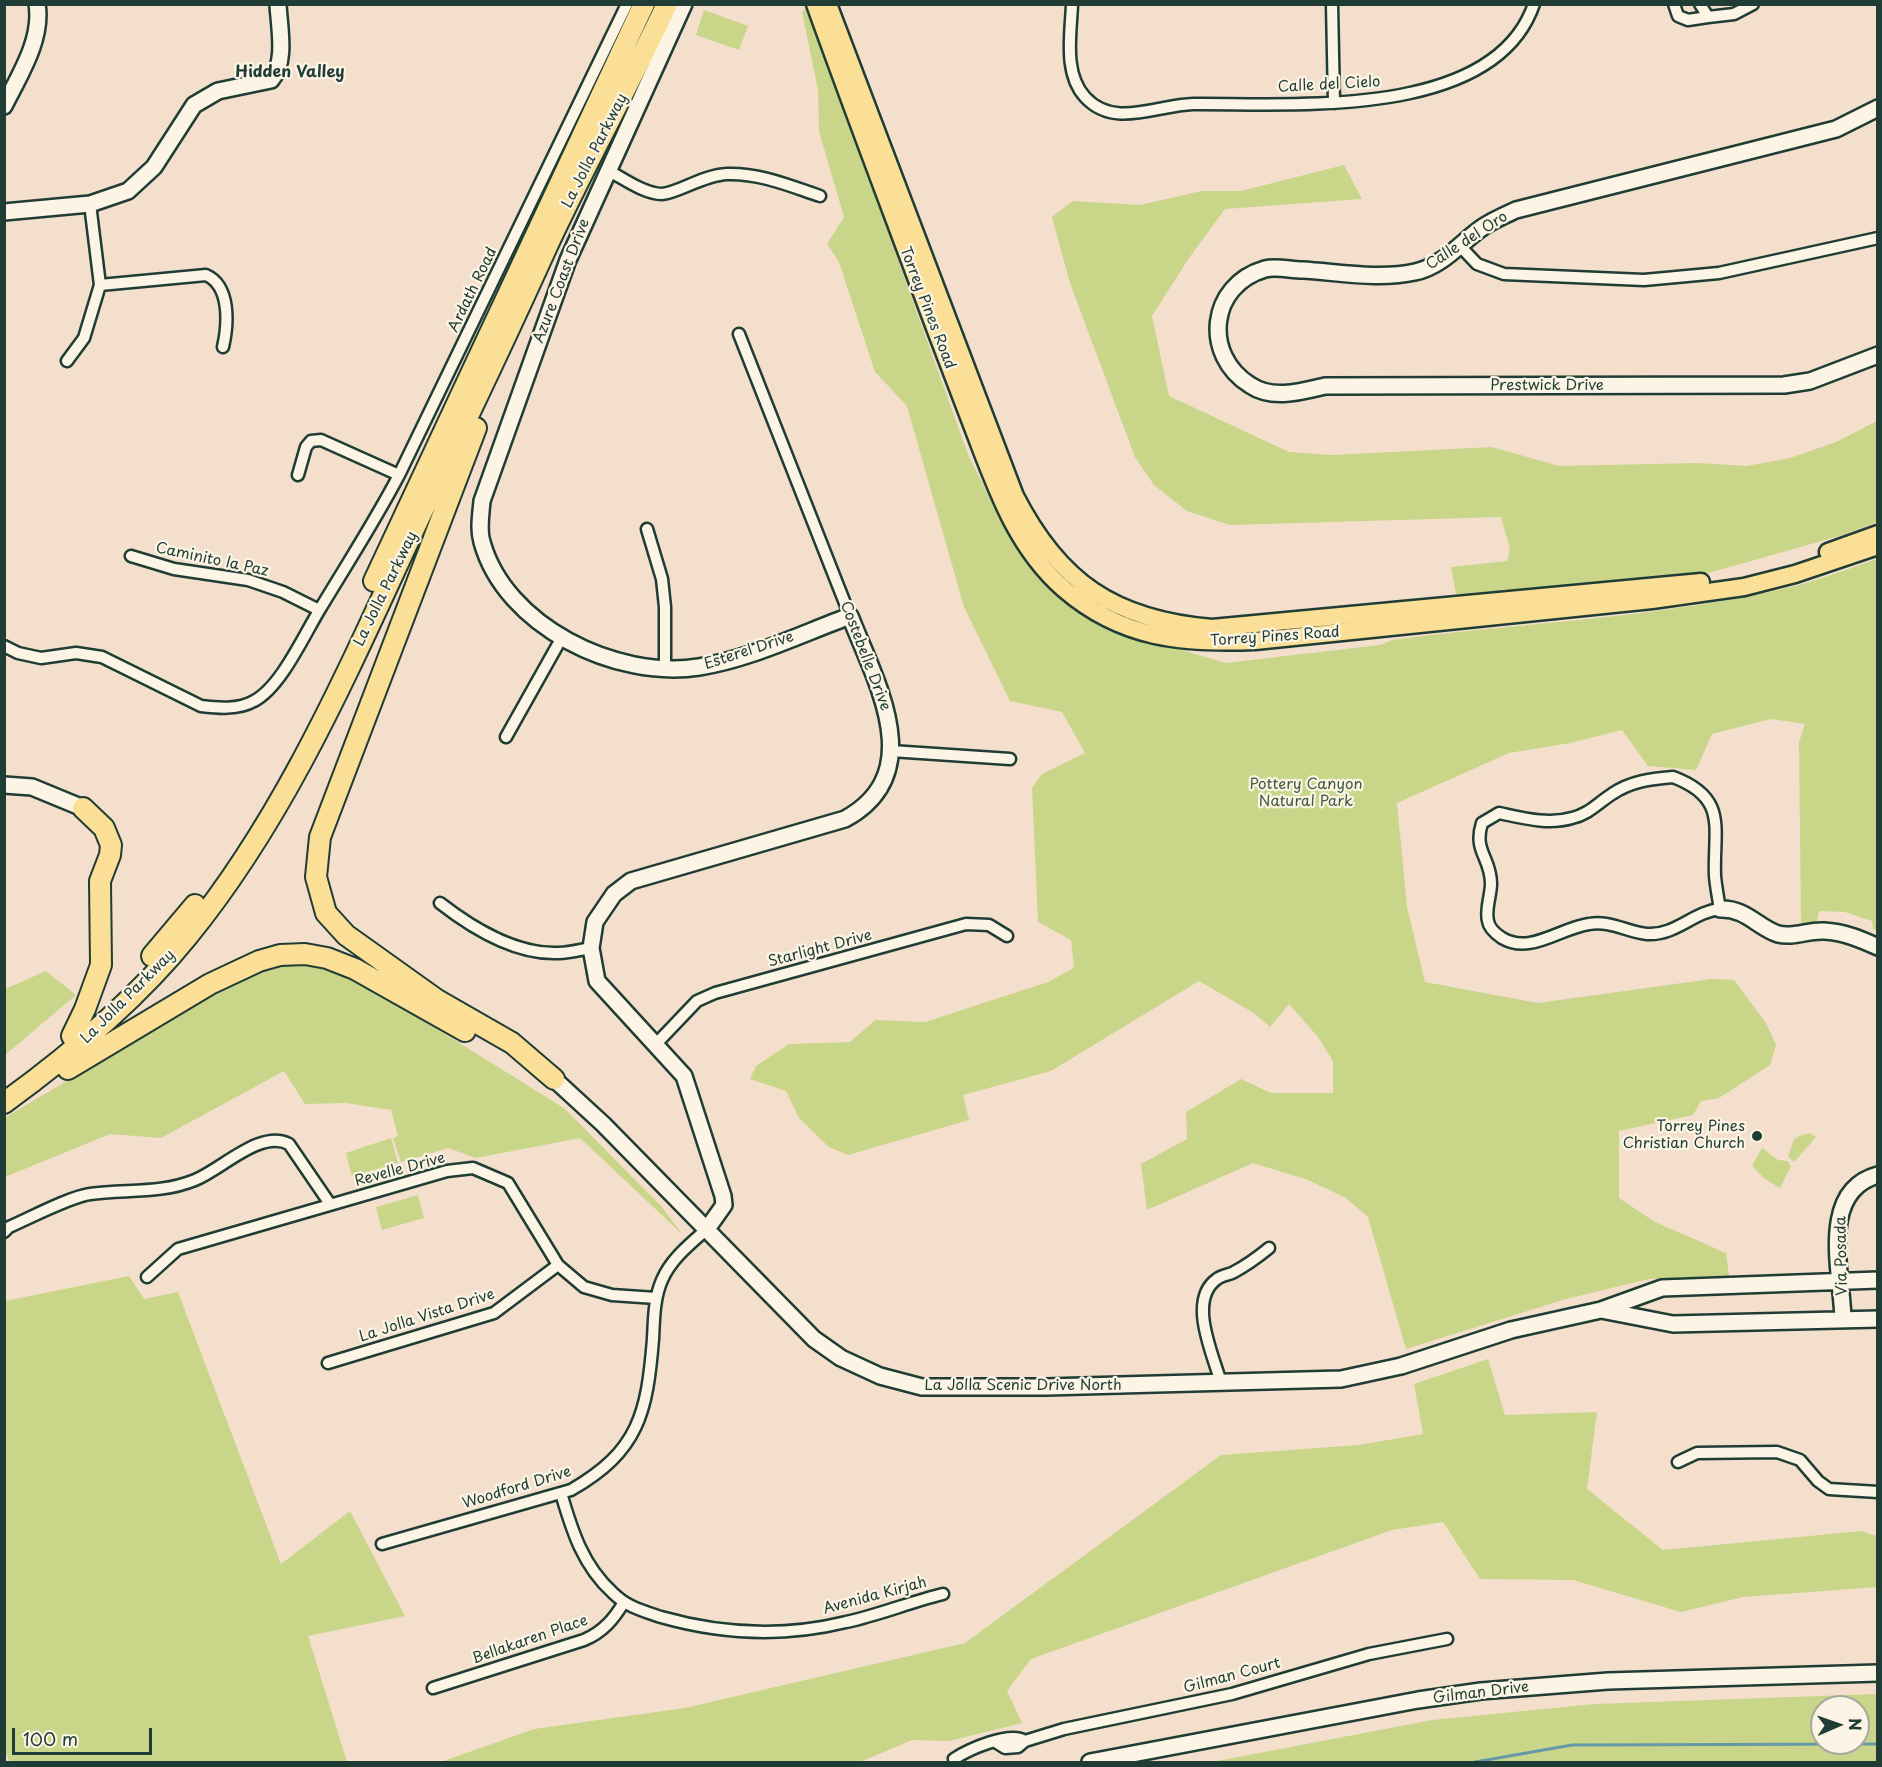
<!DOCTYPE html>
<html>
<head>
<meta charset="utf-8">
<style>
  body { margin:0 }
  #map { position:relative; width:1882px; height:1767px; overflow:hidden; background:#f4dfcc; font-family:"Playpen Sans",sans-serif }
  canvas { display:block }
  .frame { position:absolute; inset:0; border:6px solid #1f3d34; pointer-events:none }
  .north { position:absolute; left:1810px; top:1695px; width:60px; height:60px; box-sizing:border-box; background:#fcf5e5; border:2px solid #a4ab9e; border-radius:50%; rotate:88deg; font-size:16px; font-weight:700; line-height:24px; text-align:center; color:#1f3d34 }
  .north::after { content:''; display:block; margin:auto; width:21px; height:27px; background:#1f3d34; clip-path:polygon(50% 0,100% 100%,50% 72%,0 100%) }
  .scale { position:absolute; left:12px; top:1728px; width:140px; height:27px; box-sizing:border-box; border:3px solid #1f3d34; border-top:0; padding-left:8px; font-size:18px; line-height:21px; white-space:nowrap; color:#1f3d34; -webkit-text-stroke:4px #fcf5e5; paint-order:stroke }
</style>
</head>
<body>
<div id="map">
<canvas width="1882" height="1767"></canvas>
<div class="frame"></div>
<div class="north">N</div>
<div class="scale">100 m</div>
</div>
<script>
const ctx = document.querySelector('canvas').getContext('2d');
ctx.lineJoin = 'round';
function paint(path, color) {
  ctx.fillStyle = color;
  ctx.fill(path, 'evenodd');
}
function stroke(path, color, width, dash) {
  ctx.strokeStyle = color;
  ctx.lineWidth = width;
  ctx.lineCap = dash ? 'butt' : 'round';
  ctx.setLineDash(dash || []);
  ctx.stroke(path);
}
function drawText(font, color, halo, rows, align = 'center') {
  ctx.font = font + ' "Playpen Sans",sans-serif';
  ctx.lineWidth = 4.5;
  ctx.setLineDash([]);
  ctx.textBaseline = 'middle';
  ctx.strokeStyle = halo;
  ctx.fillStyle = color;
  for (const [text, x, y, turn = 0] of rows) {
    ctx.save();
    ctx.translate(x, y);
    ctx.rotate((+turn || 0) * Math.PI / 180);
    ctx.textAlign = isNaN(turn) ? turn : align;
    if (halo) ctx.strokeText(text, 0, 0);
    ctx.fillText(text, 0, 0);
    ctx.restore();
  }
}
paint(new Path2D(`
  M807 7 969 457 1015 547 1054 590 1107 627 1225 663 1380 645 1392 640C1526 622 1663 618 1795 586 1823 579 1850 568 1877 559V930L1873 929 1872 921 1845 912 1819 911 1817 922 1801 925 1799 742 1805 724 1771 719 1712 734 1696 770 1648 766 1622 730 1570 743 1509 753 1397 803 1407 907 1425 982 1538 1003 1711 979 1734 980 1766 1023 1776 1045 1770 1065 1719 1098 1701 1101 1693 1115 1619 1131V1198L1655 1222 1726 1253 1729 1276 1649 1279 1566 1299 1406 1349 1368 1217 1346 1198 1308 1180 1253 1163 1147 1210 1141 1164 1187 1139 1186 1112 1241 1079 1271 1093H1333V1061L1318 1037 1289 1004 1270 1027 1254 1013 1199 981 1051 1071 963 1095 969 1120 848 1155 829 1147 799 1118 786 1091 750 1079 756 1066 789 1044 850 1042 875 1020 925 1022 1048 982 1074 968 1071 940 1038 922 1032 788 1042 774 1085 753 1062 712 1010 701 964 607 907 406 875 372 839 262 827 244 844 217 819 131 818 90 802 12Z
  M704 10 748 26 739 50 696 35Z
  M1344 165 1362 199 1225 209 1189 258 1152 316 1169 396 1289 452 1332 455 1492 447 1559 466 1697 463 1747 466 1790 458 1836 442 1877 421V522L1843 535 1698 576 1456 594 1451 567 1507 561 1510 549 1501 517 1230 525 1187 511 1154 485 1135 457 1070 283 1052 217 1073 201 1140 205 1201 191H1241Z
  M298 962 337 967 564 1108 662 1207 682 1234 580 1138 476 1158 448 1148 401 1162 393 1138 398 1136 391 1110 346 1103 305 1104 284 1071 161 1138 110 1134 5 1177 4 1118 247 975Z
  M46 971 76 995 5 1055V989Z
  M1810 1133 1816 1137 1794 1162 1788 1156C1796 1140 1788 1138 1810 1133Z
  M391 1138 398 1163 352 1176 346 1153Z
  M1762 1148 1778 1160 1788 1161 1791 1166 1780 1188 1765 1179 1752 1166Z
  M418 1195 424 1218 382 1230 376 1207Z
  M129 1276 144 1299 178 1292 281 1564 350 1511 405 1616 308 1636 347 1762H10L5 1751V1301Z
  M1488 1359 1505 1415 1597 1412 1587 1489 1663 1550 1862 1531 1877 1536V1587L1743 1597 1681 1612 1573 1580 1480 1579 1443 1522 1392 1530 1031 1659 1007 1691 1022 1723 949 1741 912 1740 860 1762H441L534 1729 685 1708 965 1643 1221 1455 1359 1445 1423 1434 1414 1384Z
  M1877 1694V1762H1212L1432 1720 1595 1704ZM1822 1707H1858V1743H1822Z`), '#c9d589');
stroke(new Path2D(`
  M1475 1762 1572 1745 1878 1744`), '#6599a8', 3);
const street = new Path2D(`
  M1072 4C1071 33 1063 73 1085 97 1114 129 1157 105 1193 104 1291 103 1494 121 1534 4
  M1332 4 1334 103
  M1674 4 1678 16 1688 20 1708 17 1700 4
  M1708 17 1734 14 1753 4
  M607 170C623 178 644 194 662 194 678 193 703 175 727 174 760 173 790 186 820 196
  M1460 246 1477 264 1504 274 1644 280 1719 273 1878 238
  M100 285 206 275C231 286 228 325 223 347
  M739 334 850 616
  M67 361 84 338 100 285 90 204
  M298 475 306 447 311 441 321 440 399 475
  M647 529 662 579 665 607V667
  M131 556 174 569 248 580 283 592 319 610
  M4 646 18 653 41 658 76 653 102 657 201 706C218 708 238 710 254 701 281 687 304 635 320 609 347 564 375 521 399 475L627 4
  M506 737 561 639
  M891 751 1010 759
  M1673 777C1729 798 1713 829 1715 876 1716 887 1718 898 1720 909 1693 912 1675 936 1647 934 1627 932 1610 920 1589 924 1560 928 1530 955 1502 938 1496 934 1489 928 1488 921 1485 910 1491 895 1491 884 1491 857 1473 852 1482 823L1499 813C1523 818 1548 825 1572 818 1589 814 1598 803 1612 794 1631 781 1651 779 1673 777Z
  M440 903C472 928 517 955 559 953 569 953 580 950 591 948
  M656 1044 697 1001 715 993 966 924 989 925 1007 936
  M4 1232 9 1227C30 1218 69 1197 90 1194 125 1189 161 1194 195 1180 222 1169 261 1129 289 1144L330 1204
  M147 1277 178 1249 447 1171 473 1168 508 1183 558 1265 584 1287 612 1295 656 1298
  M328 1363 494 1313 558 1265
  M1221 1383C1213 1354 1187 1300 1217 1279 1222 1275 1229 1275 1234 1272 1247 1265 1258 1257 1269 1248
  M1678 1462 1697 1453 1777 1452 1800 1460 1818 1481 1829 1489 1878 1492
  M561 1493C572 1531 583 1566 613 1593 627 1607 643 1611 661 1617 721 1634 785 1637 846 1622 879 1615 910 1602 943 1594
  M382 1544 571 1490C639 1451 647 1413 653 1339 654 1319 654 1298 662 1280 671 1259 690 1244 707 1229
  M433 1688 584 1640C603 1632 614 1619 624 1602
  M997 1743 1005 1748 1018 1747 1025 1741 1064 1729 1232 1694 1369 1654 1447 1639
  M955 1762 954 1759C969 1749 1010 1731 1025 1741`);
const secondary = new Path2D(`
  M684 4 568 260 482 501C481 514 478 529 482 542 505 626 616 680 699 667 750 659 801 634 850 616 876 683 929 773 845 819L631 881 614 894 595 922 591 948 597 981 684 1076 723 1196 724 1205 707 1229
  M4 106C19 76 43 39 37 4
  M1878 108 1836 129 1516 210C1505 215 1493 220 1483 227 1461 242 1443 266 1415 272 1379 280 1338 272 1302 270 1291 270 1276 266 1265 269 1209 285 1202 355 1250 385 1272 400 1300 392 1325 386L1784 385 1810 381 1878 355
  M4 212 90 204 128 191 154 167 194 105 218 91 271 80C287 62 279 27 278 4
  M4 785 32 787 83 808
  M1720 909C1746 908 1757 927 1778 934 1794 938 1808 930 1824 931 1844 932 1860 939 1878 947
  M554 1079 603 1124 814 1339 841 1358 880 1376 922 1387H1046L1341 1379 1401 1366 1511 1330 1601 1310 1662 1288 1878 1280
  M1601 1310 1673 1324 1878 1319
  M1843 1319C1842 1274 1818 1191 1878 1175
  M1090 1762 1418 1700 1481 1691 1608 1681 1878 1673`);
const primary = new Path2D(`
  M815 4C854 113 895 220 935 328 949 364 963 401 977 438 998 493 1018 549 1064 589 1122 639 1183 644 1255 641L1652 600 1744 587 1795 574 1878 546
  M828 4 1015 496C1059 582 1114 620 1212 628L1701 582
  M1828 552 1878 534`);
const highway = new Path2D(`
  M476 428 320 837 316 877 326 913 346 935 437 1000 512 1043 554 1079
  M374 581 644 4
  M152 956 195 905
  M72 1036 85 1009 101 965 100 881 110 855 111 845 104 828 83 808
  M68 1069 210 984 259 961 280 955 305 954 327 958 355 969 465 1031
  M4 1103C70 1055 136 1000 187 937 299 800 364 631 440 474 477 398 513 321 548 244 586 163 629 85 667 4`);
stroke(street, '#1f3d34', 15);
stroke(secondary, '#1f3d34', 20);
stroke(primary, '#1f3d34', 21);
stroke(highway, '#1f3d34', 24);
stroke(street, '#fcf5e5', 10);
stroke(secondary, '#fcf5e5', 15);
stroke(primary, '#fbdf96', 16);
stroke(highway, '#fbdf96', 20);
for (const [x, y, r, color] of [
  [1757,1136,6,"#1f3d34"]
]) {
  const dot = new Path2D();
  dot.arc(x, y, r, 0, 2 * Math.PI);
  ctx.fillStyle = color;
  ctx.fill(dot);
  stroke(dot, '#fcf5e5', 2);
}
drawText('15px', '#1f3d34', '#fcf5e5', [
  ["Calle del Cielo",1329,85,-3],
  ["La Jolla Parkway",595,151,-63],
  ["Calle del Oro",1467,241,-33],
  ["Azure Coast Drive",562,281,-69],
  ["Ardath Road",473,290,-64],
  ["Torrey Pines Road",927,308,69],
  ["Prestwick Drive",1547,386],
  ["Caminito la Paz",212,560,12],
  ["La Jolla Parkway",386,589,-64],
  ["Torrey Pines Road",1275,637,-4],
  ["Esterel Drive",749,651,-18],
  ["Costebelle Drive",865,656,69],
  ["Starlight Drive",820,949,-15],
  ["La Jolla Parkway",128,997,-45],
  ["Revelle Drive",400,1170,-15],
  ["Via Posada",1842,1256,-91],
  ["La Jolla Vista Drive",427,1316,-18],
  ["La Jolla Scenic Drive North",1023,1386],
  ["Woodford Drive",517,1488,-17],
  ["Avenida Kirjah",875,1596,-15],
  ["Bellakaren Place",530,1640,-19],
  ["Gilman Court",1232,1676,-15],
  ["Gilman Drive",1481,1693,-7]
]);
drawText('15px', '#415b45', '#fcf5e5', [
  ["Pottery Canyon",1306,785],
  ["Natural Park",1306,802]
]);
drawText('15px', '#1f3d34', '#fcf5e5', [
  ["Torrey Pines",1745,1127],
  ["Christian Church",1745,1144]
], 'right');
drawText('bold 16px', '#1f3d34', '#fcf5e5', [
  ["Hidden Valley",290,73]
]);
</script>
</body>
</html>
